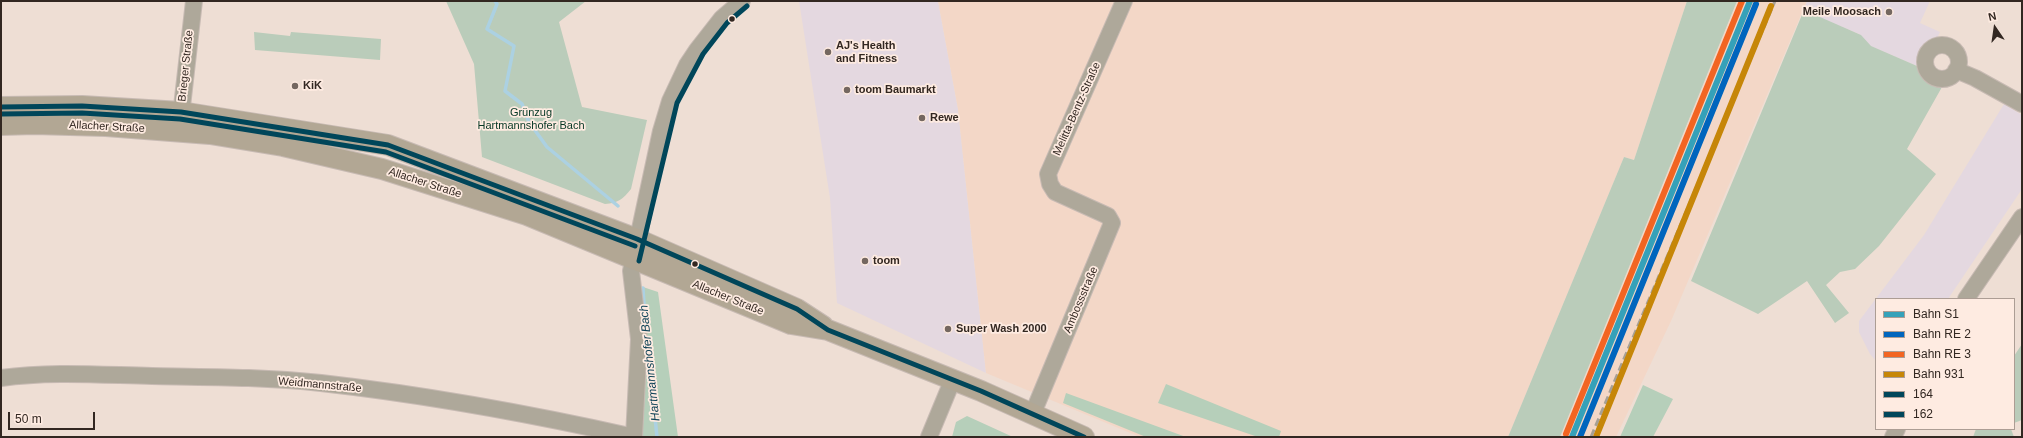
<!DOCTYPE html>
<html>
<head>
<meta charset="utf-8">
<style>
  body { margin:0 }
  #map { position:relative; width:2023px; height:438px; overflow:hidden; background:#eeded4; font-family:Arial,sans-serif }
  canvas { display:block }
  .frame { position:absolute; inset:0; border:2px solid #322721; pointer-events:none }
  .legend { position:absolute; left:1875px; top:298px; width:140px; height:132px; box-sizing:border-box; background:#feebe1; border:1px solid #ac9d94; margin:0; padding:5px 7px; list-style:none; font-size:12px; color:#322721 }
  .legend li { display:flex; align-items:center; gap:8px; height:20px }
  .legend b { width:20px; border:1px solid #ac9d94 }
  .north { position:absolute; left:1975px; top:8px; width:40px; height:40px; -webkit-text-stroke:3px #feebe1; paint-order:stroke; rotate:347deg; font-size:11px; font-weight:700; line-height:16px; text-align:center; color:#322721 }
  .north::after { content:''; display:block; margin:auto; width:14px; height:18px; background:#322721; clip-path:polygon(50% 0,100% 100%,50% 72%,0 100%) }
  .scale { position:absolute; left:8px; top:412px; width:87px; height:18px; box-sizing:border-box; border:2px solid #322721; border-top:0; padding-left:5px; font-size:12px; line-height:14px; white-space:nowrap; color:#322721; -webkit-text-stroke:3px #feebe1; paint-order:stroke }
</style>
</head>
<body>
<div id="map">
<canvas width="2023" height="438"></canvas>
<div class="frame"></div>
<ul class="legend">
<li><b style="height:5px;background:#35a1b9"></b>Bahn S1</li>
<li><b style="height:5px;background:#0065bd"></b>Bahn RE 2</li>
<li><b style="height:5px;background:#f26522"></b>Bahn RE 3</li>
<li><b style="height:5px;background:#c68608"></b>Bahn 931</li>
<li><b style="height:5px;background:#00465a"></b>164</li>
<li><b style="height:5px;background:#00465a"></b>162</li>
</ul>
<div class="north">N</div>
<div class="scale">50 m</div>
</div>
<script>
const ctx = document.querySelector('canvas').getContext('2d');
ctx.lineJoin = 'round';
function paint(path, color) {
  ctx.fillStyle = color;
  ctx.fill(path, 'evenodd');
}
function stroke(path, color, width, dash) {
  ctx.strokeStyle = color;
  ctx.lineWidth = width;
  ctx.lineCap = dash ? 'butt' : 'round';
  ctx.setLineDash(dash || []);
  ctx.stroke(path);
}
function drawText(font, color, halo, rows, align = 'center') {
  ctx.font = font + ' Arial,sans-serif';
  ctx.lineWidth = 3.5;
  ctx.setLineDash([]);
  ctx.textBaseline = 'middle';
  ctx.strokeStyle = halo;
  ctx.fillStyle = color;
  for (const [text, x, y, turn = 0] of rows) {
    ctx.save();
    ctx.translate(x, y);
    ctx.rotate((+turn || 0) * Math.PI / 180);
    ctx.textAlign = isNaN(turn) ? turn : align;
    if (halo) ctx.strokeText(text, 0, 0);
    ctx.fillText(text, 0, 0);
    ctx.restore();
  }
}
paint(new Path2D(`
  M799 1H938L958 109 986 373 837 303 830 198Z
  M1807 1H1930L1920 23 1940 32 1937 38 1924 46 1919 55 1917 66 1868 45 1859 34 1803 11Z
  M2004 104 2022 115V189L1948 299H1876V361L1870 354 1859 332V321L1924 235Z`), '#e4d8e0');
paint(new Path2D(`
  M938 1H1687L1634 160 1624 157 1508 437H1140L986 373 958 109Z
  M1737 1H1807L1671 321 1616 437H1560Z`), '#f3d7c7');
paint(new Path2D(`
  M446 1H586L559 22 582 107 647 120 631 189C623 199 618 203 605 204L482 157 474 64Z
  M1687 1H1737L1560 437H1508L1624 157 1634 160Z
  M1804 10 1861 35 1871 46 1917 66C1922 79 1928 83 1942 87L1907 149 1936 174 1879 246 1855 269 1840 272 1826 285 1849 313 1835 323 1807 281 1758 314 1691 281Z
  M254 32 290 36 291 32 381 39 380 60 255 50Z
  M2022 344V420L2014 423V356Z
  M1976 429H2011L2014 437H1973Z`), '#baccba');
paint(new Path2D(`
  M637 285 658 292 678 437H638Z
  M1166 384 1281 431 1279 437H1258L1158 403Z
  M1643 385 1673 399 1653 437H1620Z
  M1066 393 1186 437H1146L1063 403Z
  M967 416 1013 437H952L956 422Z`), '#b6cfba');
stroke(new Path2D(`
  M495 1 497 4 487 29 514 46 505 91 522 104 529 122 547 147 618 206
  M643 288 645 321
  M647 339 657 437`), '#acd1e2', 3.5);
const minor = new Path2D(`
  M1925 62a17 17 0 1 1 34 0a17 17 0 1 1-34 0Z
  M1956 70 1975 78 2022 104
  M180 124 194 1
  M1966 299 2022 217
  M1 378C51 371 102 375 152 376 208 377 265 377 321 383 427 395 531 414 634 437
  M1033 413 1112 223 1108 216 1055 192 1050 184 1048 174 1124 1
  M634 437 639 339 631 271 661 131 670 101 687 65 697 50 722 18 742 1
  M929 437 953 379
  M1893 437 1897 429`);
const major = new Path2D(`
  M1 107 82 106 181 112 388 145 637 239 797 309 823 326
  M1 125 34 124 106 126 210 134 283 146 382 169 527 215 791 324 828 330 981 391 1084 437`);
stroke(minor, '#c7bab3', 18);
stroke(major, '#c7bab3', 22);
stroke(minor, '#aea89a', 16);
stroke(major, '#b2a794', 20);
stroke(new Path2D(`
  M1591 437 1775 1`), '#a7a095', 3, [8, 4]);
stroke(new Path2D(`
  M1 107 82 106 181 112 388 145 637 239 797 309 828 330 981 391 1084 437`), '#00465a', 5);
stroke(new Path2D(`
  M1 114 82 113 180 119 386 152 635 246
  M639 261 677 103 703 54 727 23 747 6`), '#00465a', 5);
stroke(new Path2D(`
  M1572 437 1750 1`), '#35a1b9', 6);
stroke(new Path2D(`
  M1580 437 1756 4`), '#0065bd', 6);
stroke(new Path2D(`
  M1566 434 1742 1`), '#f26522', 6);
stroke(new Path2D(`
  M1596 437 1771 6`), '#c68608', 6);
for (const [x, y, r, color] of [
  [1889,12,4,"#746760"],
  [732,19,3.5,"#322721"],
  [828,52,4,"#746760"],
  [295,86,4,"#746760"],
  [847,90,4,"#746760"],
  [922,118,4,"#746760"],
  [865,261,4,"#746760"],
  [695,264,3.5,"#322721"],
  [948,329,4,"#746760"]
]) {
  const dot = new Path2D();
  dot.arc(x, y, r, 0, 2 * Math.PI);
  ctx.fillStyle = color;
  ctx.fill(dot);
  stroke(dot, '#feebe1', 1.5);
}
drawText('bold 11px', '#322721', '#feebe1', [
  ["Meile Moosach",1881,12,"right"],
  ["AJ's Health",836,46],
  ["and Fitness",836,59],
  ["KiK",303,86],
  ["toom Baumarkt",855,90],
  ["Rewe",930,118],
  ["toom",873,261],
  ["Super Wash 2000",956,329]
], 'left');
drawText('11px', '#322721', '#feebe1', [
  ["Brieger Straße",186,66,-84],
  ["Melitta-Bentz-Straße",1077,109,-66],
  ["Allacher Straße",107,127,3],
  ["Allacher Straße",425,183,18],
  ["Allacher Straße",728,298,22],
  ["Ambossstraße",1081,300,-67],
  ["Weidmannstraße",320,385,5]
]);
drawText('11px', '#053724', '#feebe1', [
  ["Grünzug",531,113],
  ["Hartmannshofer Bach",531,126]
]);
drawText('italic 12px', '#114458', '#feebe1', [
  ["Hartmannshofer Bach",650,363,-96]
]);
</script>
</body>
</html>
